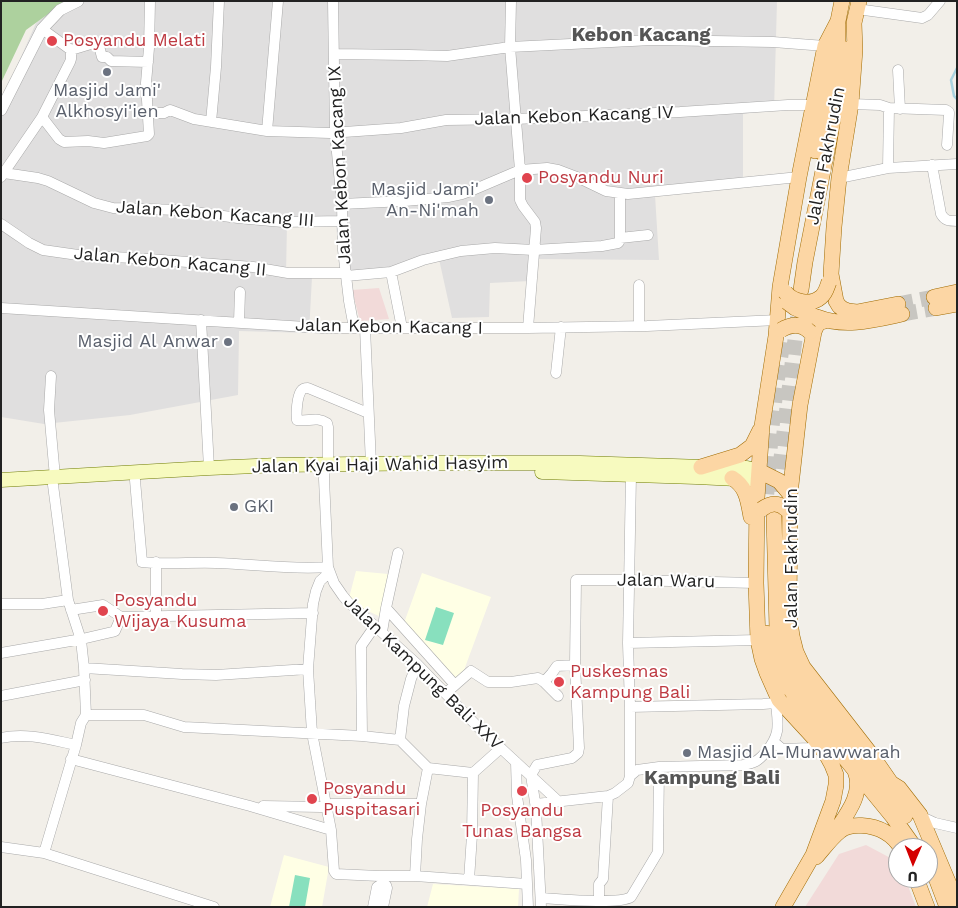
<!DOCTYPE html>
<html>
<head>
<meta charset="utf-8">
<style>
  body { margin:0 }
  #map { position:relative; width:958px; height:908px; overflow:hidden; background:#f2efe9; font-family:"Work Sans",sans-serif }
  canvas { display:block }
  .frame { position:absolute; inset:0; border:2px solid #222; pointer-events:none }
  .north { position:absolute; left:888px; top:838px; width:50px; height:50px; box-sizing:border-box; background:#fff; border:1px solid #a7a7a7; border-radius:50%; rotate:181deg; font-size:14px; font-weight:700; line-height:20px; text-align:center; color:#222 }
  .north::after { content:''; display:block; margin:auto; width:18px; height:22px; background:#d40000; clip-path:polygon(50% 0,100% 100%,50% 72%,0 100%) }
</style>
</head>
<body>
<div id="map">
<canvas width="958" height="908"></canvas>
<div class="frame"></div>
<div class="north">U</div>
</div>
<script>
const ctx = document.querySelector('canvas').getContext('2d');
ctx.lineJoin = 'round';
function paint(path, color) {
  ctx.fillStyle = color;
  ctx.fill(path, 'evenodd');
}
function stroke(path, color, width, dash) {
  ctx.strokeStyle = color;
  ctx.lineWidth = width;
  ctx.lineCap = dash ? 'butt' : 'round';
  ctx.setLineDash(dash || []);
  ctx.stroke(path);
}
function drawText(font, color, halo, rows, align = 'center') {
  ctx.font = font + ' "Work Sans",sans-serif';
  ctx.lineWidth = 4;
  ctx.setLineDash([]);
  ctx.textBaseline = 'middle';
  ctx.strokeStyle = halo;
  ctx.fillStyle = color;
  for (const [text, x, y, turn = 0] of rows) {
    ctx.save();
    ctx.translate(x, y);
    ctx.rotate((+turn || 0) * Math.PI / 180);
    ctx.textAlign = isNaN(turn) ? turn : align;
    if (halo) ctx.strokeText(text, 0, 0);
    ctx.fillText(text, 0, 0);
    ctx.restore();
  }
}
paint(new Path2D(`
  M62 1H777L774 110 743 114V188L655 195 659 260 530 259V281L490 283 489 317 452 318 439 259 341 277 336 224H287L286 274 312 277 309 333 239 331 238 395 130 415 44 424 1 417V102L36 23Z`), '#e0dfdf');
paint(new Path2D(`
  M379 288 389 319 360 321 352 290Z
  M866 845 898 862V878H905L916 907H805L839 854Z`), '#f2dad9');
paint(new Path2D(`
  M356 571 388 574 381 617 348 602Z
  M422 573 491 597 460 681 438 662 404 623Z
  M284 855 329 867 322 907H270Z
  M433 884 519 889 518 907H427Z`), '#ffffe5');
paint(new Path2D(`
  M1 1H66L26 30 1 83Z`), '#add19e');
paint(new Path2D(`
  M436 607 454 613 443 645 425 640Z
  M295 875 310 878 305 907H289Z`), '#88e0be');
stroke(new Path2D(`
  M957 68 951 80 954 96 957 99`), '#aad3df', 2.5);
stroke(new Path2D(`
  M898 304 934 297
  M902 314 936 308
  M777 492 798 314
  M765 517 771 437 776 389 790 293`), '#c8c6c1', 15, [15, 8]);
const minor = new Path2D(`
  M333 1 335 132 342 204 343 250 349 301 354 328
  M511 1 510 47 520 170V200L523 206 535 222 536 228 528 328
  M857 9 922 18 928 15 940 1
  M42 29 71 50
  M71 50 94 43 99 46 102 57H107L111 61 148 62
  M334 54 409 55 447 56 510 47 652 40 773 42 825 46
  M898 70 900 109
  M851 104 880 105 889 108 946 110 949 112V114L947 145
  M148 113H164L170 110 194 119 267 131 330 133 401 128 446 120 515 119 680 112 788 105H814
  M42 117 59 139 64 142 88 141 104 143 147 136 149 134 146 83 149 48 150 1
  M211 122 216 67 219 1
  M267 131 278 1
  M932 165 941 214C945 221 949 221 957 221
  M888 168 889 108
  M4 173 38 178 48 181 94 203 113 208 179 210 238 218 283 222 342 221
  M1 177 42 117 70 62 71 59V50
  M839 178 888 168 957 164
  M620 193V238
  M342 204 405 201 448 197 462 194 473 190 520 170 547 168 558 170 579 178 606 191 628 194 799 177
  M1 224 29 243 43 250 85 256 135 258 253 267 288 273H345
  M391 272 402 328
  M346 276 391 272 423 260 461 251 495 248 534 250 602 246 618 243 619 242 620 238 648 235
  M1 308 322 328H528L647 326 778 320
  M201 320 209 468
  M239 322 240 292
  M639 326V285
  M365 328 371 464
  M556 373 561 327
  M51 376 49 410 55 477
  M325 465 324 479 328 567 334 583 343 596 348 602 375 626 417 664 478 727 558 801
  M328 465V427L327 423C317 416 308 422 297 420 296 413 297 397 301 391 303 388 305 388 308 388L368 413
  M135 480 142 562C166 565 191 562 216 563 253 564 290 570 328 567
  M156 562V616
  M329 573 320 581 316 591 313 604 308 669 312 733 331 830 334 871 336 874 379 876H415L527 884
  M1 604H42L68 600
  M386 608 455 685
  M71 610 103 605 121 617 313 613
  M382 632 386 608 398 553
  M628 643 758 640
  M1 653 82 639 112 632 115 631 121 617
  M84 668 182 674 216 675 308 669
  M544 682 552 673 557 666 575 665
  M446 693 471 671 488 682H511L538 678 544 682 558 696
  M1 696 85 680
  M630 707 763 704 776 703 779 700
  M86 715H144L184 727 362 736 400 740
  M362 736 361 651V646L375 626
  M1 738C26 732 52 740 76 745
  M400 740 428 768 473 773 501 748
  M400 740 404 706 411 679 417 664
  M774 742 782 749 810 748 817 743
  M71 759 250 806 331 830
  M516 762 517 796 526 860 528 907
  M531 775 537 765 572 758 578 753 579 748 575 665 576 580H627L756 583
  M531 775 536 809 541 907
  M630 776V707L628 643 631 475
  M536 804 608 796 615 793 628 783 630 776 637 770 659 767 743 765C755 763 758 761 766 752 781 734 778 725 776 703
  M263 806 321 807 331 804H421
  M920 816 935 823 957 828
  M1 847 44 853 214 907
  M44 853 76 745 81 723 86 715 84 668 81 640 68 600 53 485
  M415 876 417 839 421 804 428 768
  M469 880 472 835 473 773
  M541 898C559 899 618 905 631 897L658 852 659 767
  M599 901V884L603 879 608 796
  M373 907 377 887 382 884 386 885 387 888 383 907`);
const tertiary = new Path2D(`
  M1 110 42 29 60 10 78 1`);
const secondary = new Path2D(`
  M542 472 696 477 758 480
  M1 480 209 468 279 465 434 463H580L735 468H747L759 471`);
const primary = new Path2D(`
  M859 1 854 23 855 50 851 104 839 178 834 227 831 274 836 301 839 306 843 309 848 311 857 312 898 304
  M815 151 835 60 838 41V24
  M801 290 805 262 847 49
  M934 297 957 292
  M936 308 957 304
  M817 317C845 328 874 320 902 314
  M825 321C818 322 816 326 814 332L800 405 790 494 789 615 792 636 796 652 803 667 873 757 891 783 899 788 920 815 957 903
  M701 467 740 455 752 446 760 430
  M759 471 779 481 790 494
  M732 478C747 487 748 501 751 517
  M774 517 777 629 786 661 796 679 807 695 884 789 905 816
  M766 633C769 659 785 681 799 702L893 817 915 848
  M835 832C847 814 864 793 855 771
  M816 857C824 848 831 838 840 831 850 822 873 825 885 832 892 836 897 841 901 848
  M933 870 947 907
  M916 878 927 907
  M783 907 813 855 833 801 836 785V775L832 765 826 754 814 738 779 700 767 673 762 659 758 640 756 583 757 498 762 426 776 336 780 287 799 177 825 46 838 21 842 1`);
stroke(minor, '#a9a9a9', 11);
stroke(tertiary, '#a9a9a9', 12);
stroke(secondary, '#707d05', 15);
stroke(primary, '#a06b00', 16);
stroke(minor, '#fff', 10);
stroke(tertiary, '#fff', 11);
stroke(secondary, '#f7fabf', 14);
stroke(primary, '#fcd6a4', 15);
const primaryBridge = new Path2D(`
  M785 292C793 302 811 306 821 297 826 293 827 287 829 282
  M787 302 795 308 816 317
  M781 330C791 324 801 323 810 332
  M762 509C770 503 778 502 786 509`);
stroke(primaryBridge, '#a06b00', 16, []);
stroke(primaryBridge, '#fcd6a4', 15);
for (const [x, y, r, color] of [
  [52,41,6,"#e0444e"],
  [107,72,5,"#6b7280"],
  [527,178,6,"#e0444e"],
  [489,200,5,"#6b7280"],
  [228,342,5,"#6b7280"],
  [234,507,5,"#6b7280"],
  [103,611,6,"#e0444e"],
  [559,682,6,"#e0444e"],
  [687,753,5,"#6b7280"],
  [522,791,6,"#e0444e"],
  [312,799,6,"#e0444e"]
]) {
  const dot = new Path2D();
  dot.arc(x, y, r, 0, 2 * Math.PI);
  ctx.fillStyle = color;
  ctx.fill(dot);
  stroke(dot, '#fff', 2);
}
drawText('18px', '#be3a42', '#fff', [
  ["Posyandu Melati",63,41],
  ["Posyandu Nuri",538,178],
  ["Posyandu",114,601],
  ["Wijaya Kusuma",114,622],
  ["Puskesmas",570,672],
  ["Kampung Bali",570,693],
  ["Posyandu",323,789],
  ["Puspitasari",323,810],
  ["Posyandu",522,811,"center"],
  ["Tunas Bangsa",522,832,"center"]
], 'left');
drawText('18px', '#5b616d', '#fff', [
  ["Masjid Jami'",107,91,"center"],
  ["Alkhosyi'ien",107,112,"center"],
  ["Masjid Jami'",479,190],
  ["An-Ni'mah",479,211],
  ["Masjid Al Anwar",218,342],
  ["GKI",244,507,"left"],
  ["Masjid Al-Munawwarah",697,753,"left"]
], 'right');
drawText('18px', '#222', '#fff', [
  ["Jalan Kebon Kacang IV",574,116,-2],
  ["Jalan Fakhrudin",826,156,-79],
  ["Jalan Kebon Kacang IX",340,165,-93],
  ["Jalan Kebon Kacang III",215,214,4],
  ["Jalan Kebon Kacang II",170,262,5],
  ["Jalan Kebon Kacang I",389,327,1],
  ["Jalan Kyai Haji Wahid Hasyim",380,465,-1],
  ["Jalan Fakhrudin",792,558,-90],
  ["Jalan Waru",666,581,1],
  ["Jalan Kampung Bali XXV",423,673,44]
]);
drawText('bold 20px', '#555', '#fff', [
  ["Kebon Kacang",641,35],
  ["Kampung Bali",712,778]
]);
</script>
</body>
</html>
